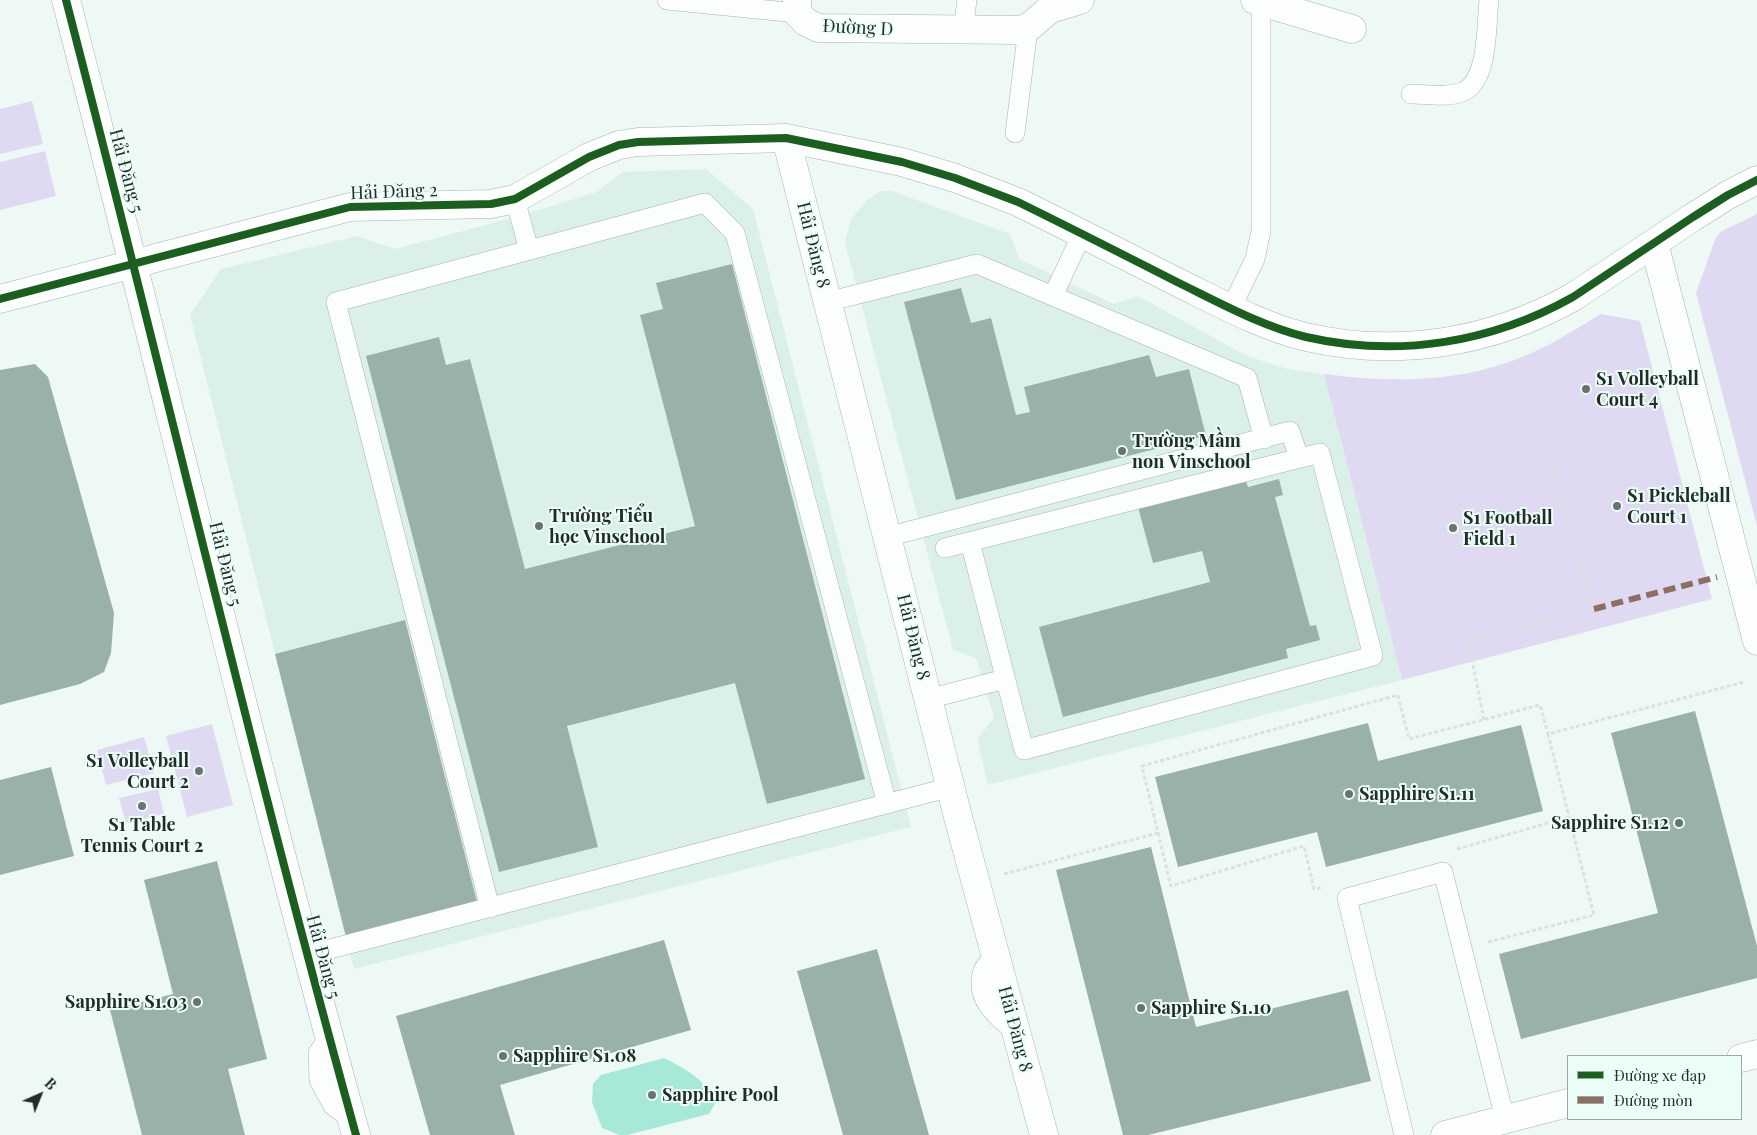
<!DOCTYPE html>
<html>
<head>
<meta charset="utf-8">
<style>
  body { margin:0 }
  #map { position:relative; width:1757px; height:1135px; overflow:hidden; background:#eef9f6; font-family:"Playfair Display",serif }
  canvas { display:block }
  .legend { position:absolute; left:1567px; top:1055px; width:175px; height:65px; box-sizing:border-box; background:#eafdf7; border:1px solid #9ba9a5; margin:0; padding:6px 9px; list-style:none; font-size:15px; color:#242b29 }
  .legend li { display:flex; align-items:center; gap:10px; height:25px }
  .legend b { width:25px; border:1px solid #9ba9a5 }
  .north { position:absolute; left:15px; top:1070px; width:50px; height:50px; -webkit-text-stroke:4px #eafdf7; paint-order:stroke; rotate:44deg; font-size:14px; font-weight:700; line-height:20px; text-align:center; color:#242b29 }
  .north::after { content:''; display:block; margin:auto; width:18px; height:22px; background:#242b29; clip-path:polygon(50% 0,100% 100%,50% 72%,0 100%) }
</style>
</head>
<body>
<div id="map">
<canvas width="1757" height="1135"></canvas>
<ul class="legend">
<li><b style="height:6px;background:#1b5e20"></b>Đường xe đạp</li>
<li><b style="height:6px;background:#8d6e63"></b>Đường mòn</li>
</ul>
<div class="north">B</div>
</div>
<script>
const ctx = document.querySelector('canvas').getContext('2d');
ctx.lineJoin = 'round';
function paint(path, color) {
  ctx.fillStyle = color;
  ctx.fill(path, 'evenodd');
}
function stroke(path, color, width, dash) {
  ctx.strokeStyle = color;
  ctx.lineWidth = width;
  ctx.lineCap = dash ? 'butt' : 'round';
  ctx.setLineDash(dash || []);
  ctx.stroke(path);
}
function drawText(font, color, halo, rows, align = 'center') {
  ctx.font = font + ' "Playfair Display",serif';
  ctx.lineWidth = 4;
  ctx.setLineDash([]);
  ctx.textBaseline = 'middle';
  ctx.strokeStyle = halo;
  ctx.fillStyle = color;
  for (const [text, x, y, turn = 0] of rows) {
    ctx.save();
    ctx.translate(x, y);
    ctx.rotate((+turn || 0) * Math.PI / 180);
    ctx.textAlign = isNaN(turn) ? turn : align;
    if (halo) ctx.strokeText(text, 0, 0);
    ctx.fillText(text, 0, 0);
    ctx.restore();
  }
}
paint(new Path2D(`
  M706 169 753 209 911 827 354 969 190 315 221 269 357 236 395 249 519 216 597 192 622 172Z
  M881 191H892L1010 234 1019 259 1114 304 1138 296 1247 356 1288 369 1324 374 1402 680 988 785 977 739 994 718 976 658 953 650 845 243 851 219 867 200Z`), '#dcf0ea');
paint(new Path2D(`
  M32 101 43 144 0 154V109Z
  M45 151 56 196 0 210V162Z
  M1757 214V526L1696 293 1716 237 1722 231Z
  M1601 314 1640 321 1712 599 1402 680 1324 374C1384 382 1448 383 1506 363 1540 352 1571 332 1601 314Z
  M212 724 233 805 187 817 166 736Z
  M144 737 154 773 106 785 97 750Z
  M158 789 164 814 126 823 119 798Z`), '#e0d9f2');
paint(new Path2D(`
  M664 1058C686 1069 704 1079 716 1102L709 1114 627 1135H619L602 1128 592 1102 593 1084 601 1075Z`), '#a7e9d9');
paint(new Path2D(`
  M732 264 865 779 767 804 735 683 567 726 598 847 499 872 366 356 439 337 446 365 470 359 525 569 695 526 640 315 663 309 656 283Z
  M961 288 971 323 991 318 1016 415 1030 412 1024 387 1149 355 1156 377 1189 369 1206 436 956 500 904 302Z
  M35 364 48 377 114 613 111 653 104 672 80 684 0 705V370Z
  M1245 479 1248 487 1279 479 1283 495 1275 497 1310 626 1316 625 1320 640 1286 649 1288 658 1063 717 1039 627 1210 582 1202 551 1153 563 1138 507Z
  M405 620 477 902 346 937 275 654Z
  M1695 711 1757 946V978L1521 1039 1499 954 1658 913 1611 733Z
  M1368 723 1378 761 1521 725 1543 811 1326 867 1317 832 1178 867 1155 777Z
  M51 767 74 856 0 875V780Z
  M1151 847 1196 1027 1348 990 1371 1081 1148 1135H1123L1056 870Z
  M217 861 267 1059 228 1069 245 1135H142L110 1010 173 994 144 880Z
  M664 940 691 1030 500 1085 515 1135H430L396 1016Z
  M877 949 929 1135H843L797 971Z`), '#9ab0ab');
const lane = new Path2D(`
  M667 0 797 13
  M963 31 967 0
  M1411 94C1427 94 1446 98 1462 92 1489 82 1486 25 1489 0
  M1015 133 1028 28
  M515 199 529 250
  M1053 296 1082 234
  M827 302 977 264 1247 378 1264 439
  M1231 308 1255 259 1261 231V2
  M887 537 1290 431 1299 458
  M945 548 1320 453 1373 656 1024 750 970 542
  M928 699 1005 679
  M490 908 336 302 705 203 735 233 887 804
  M307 955 951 787
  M995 955C992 960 985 965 983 971 974 997 996 1018 1016 1031
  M329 1037 318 1053 319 1080 333 1106 352 1119
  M1404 1135 1347 898 1443 872 1505 1119`);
const street = new Path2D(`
  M66 0C164 378 252 759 356 1135
  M797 0V13L806 22 818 28 1017 30 1028 28 1050 9 1080 0
  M1255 0 1352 29
  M786 138 957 813 1044 1135
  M1654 243 1757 641
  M0 299 350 207 491 204 515 199 589 157 619 145 638 142 786 138 902 162 955 178 1018 202C1071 228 1124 255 1177 282 1218 302 1261 326 1306 337 1398 358 1491 343 1573 297L1693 217 1728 195 1757 180
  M1741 1058 1757 1054
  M1445 1135 1568 1103`);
stroke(lane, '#a9b1ae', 20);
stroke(street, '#a9b1ae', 29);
stroke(new Path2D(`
  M1484 720 1468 640 1594 609 1539 417
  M1158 833 1171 886 1304 846 1314 889 1323 887
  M1457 849 1569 817
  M1004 874 1158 833 1142 766 1398 695 1409 739 1540 705 1548 734
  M1488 942 1594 915 1548 734 1744 682`), '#dde0df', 3, [4, 2.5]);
stroke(lane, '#fcfefe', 19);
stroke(street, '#fcfefe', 28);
stroke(new Path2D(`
  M1594 609 1717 577`), '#8d6e63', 6, [12, 6]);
stroke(new Path2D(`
  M66 0C164 378 252 759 356 1135
  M0 299 350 207 491 204 515 199 589 157 619 145 638 142 786 138 902 162 955 178 1018 202C1071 228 1124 255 1177 282 1218 302 1261 326 1306 337 1398 358 1491 343 1573 297L1693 217 1728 195 1757 180`), '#1b5e20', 8);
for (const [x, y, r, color] of [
  [1586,389,5,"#6b7371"],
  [1122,451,5,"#6b7371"],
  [1617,506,5,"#6b7371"],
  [539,526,5,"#6b7371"],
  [1453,528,5,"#6b7371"],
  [199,771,5,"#6b7371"],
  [1349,794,5,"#6b7371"],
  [142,806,5,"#6b7371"],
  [1679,823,5,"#6b7371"],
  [197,1002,5,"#6b7371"],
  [1141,1008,5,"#6b7371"],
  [503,1056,5,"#6b7371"],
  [652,1095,5,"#6b7371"]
]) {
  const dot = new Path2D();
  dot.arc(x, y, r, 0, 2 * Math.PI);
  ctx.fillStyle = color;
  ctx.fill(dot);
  stroke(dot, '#eafdf7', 2);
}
drawText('18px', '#242b29', '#eafdf7', [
  ["Đường D",858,28,3],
  ["Hải Đăng 5",126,171,75],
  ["Hải Đăng 2",394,192,-2],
  ["Hải Đăng 8",813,245,76],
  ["Hải Đăng 5",225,564,76],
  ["Hải Đăng 8",913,637,76],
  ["Hải Đăng 5",323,957,75],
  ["Hải Đăng 8",1015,1029,75]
]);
drawText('bold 18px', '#242b29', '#eafdf7', [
  ["S1 Volleyball",1596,379],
  ["Court 4",1596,400],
  ["Trường Mầm",1132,441],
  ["non Vinschool",1132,462],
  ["S1 Pickleball",1627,496],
  ["Court 1",1627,517],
  ["Trường Tiểu",549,516],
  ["học Vinschool",549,537],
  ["S1 Football",1463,518],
  ["Field 1",1463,539],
  ["S1 Volleyball",189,761,"right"],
  ["Court 2",189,782,"right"],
  ["Sapphire S1.11",1359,794],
  ["Sapphire S1.12",1669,823,"right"],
  ["S1 Table",142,825,"center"],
  ["Tennis Court 2",142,846,"center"],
  ["Sapphire S1.03",187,1002,"right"],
  ["Sapphire S1.10",1151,1008],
  ["Sapphire S1.08",513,1056],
  ["Sapphire Pool",662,1095]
], 'left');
</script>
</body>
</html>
